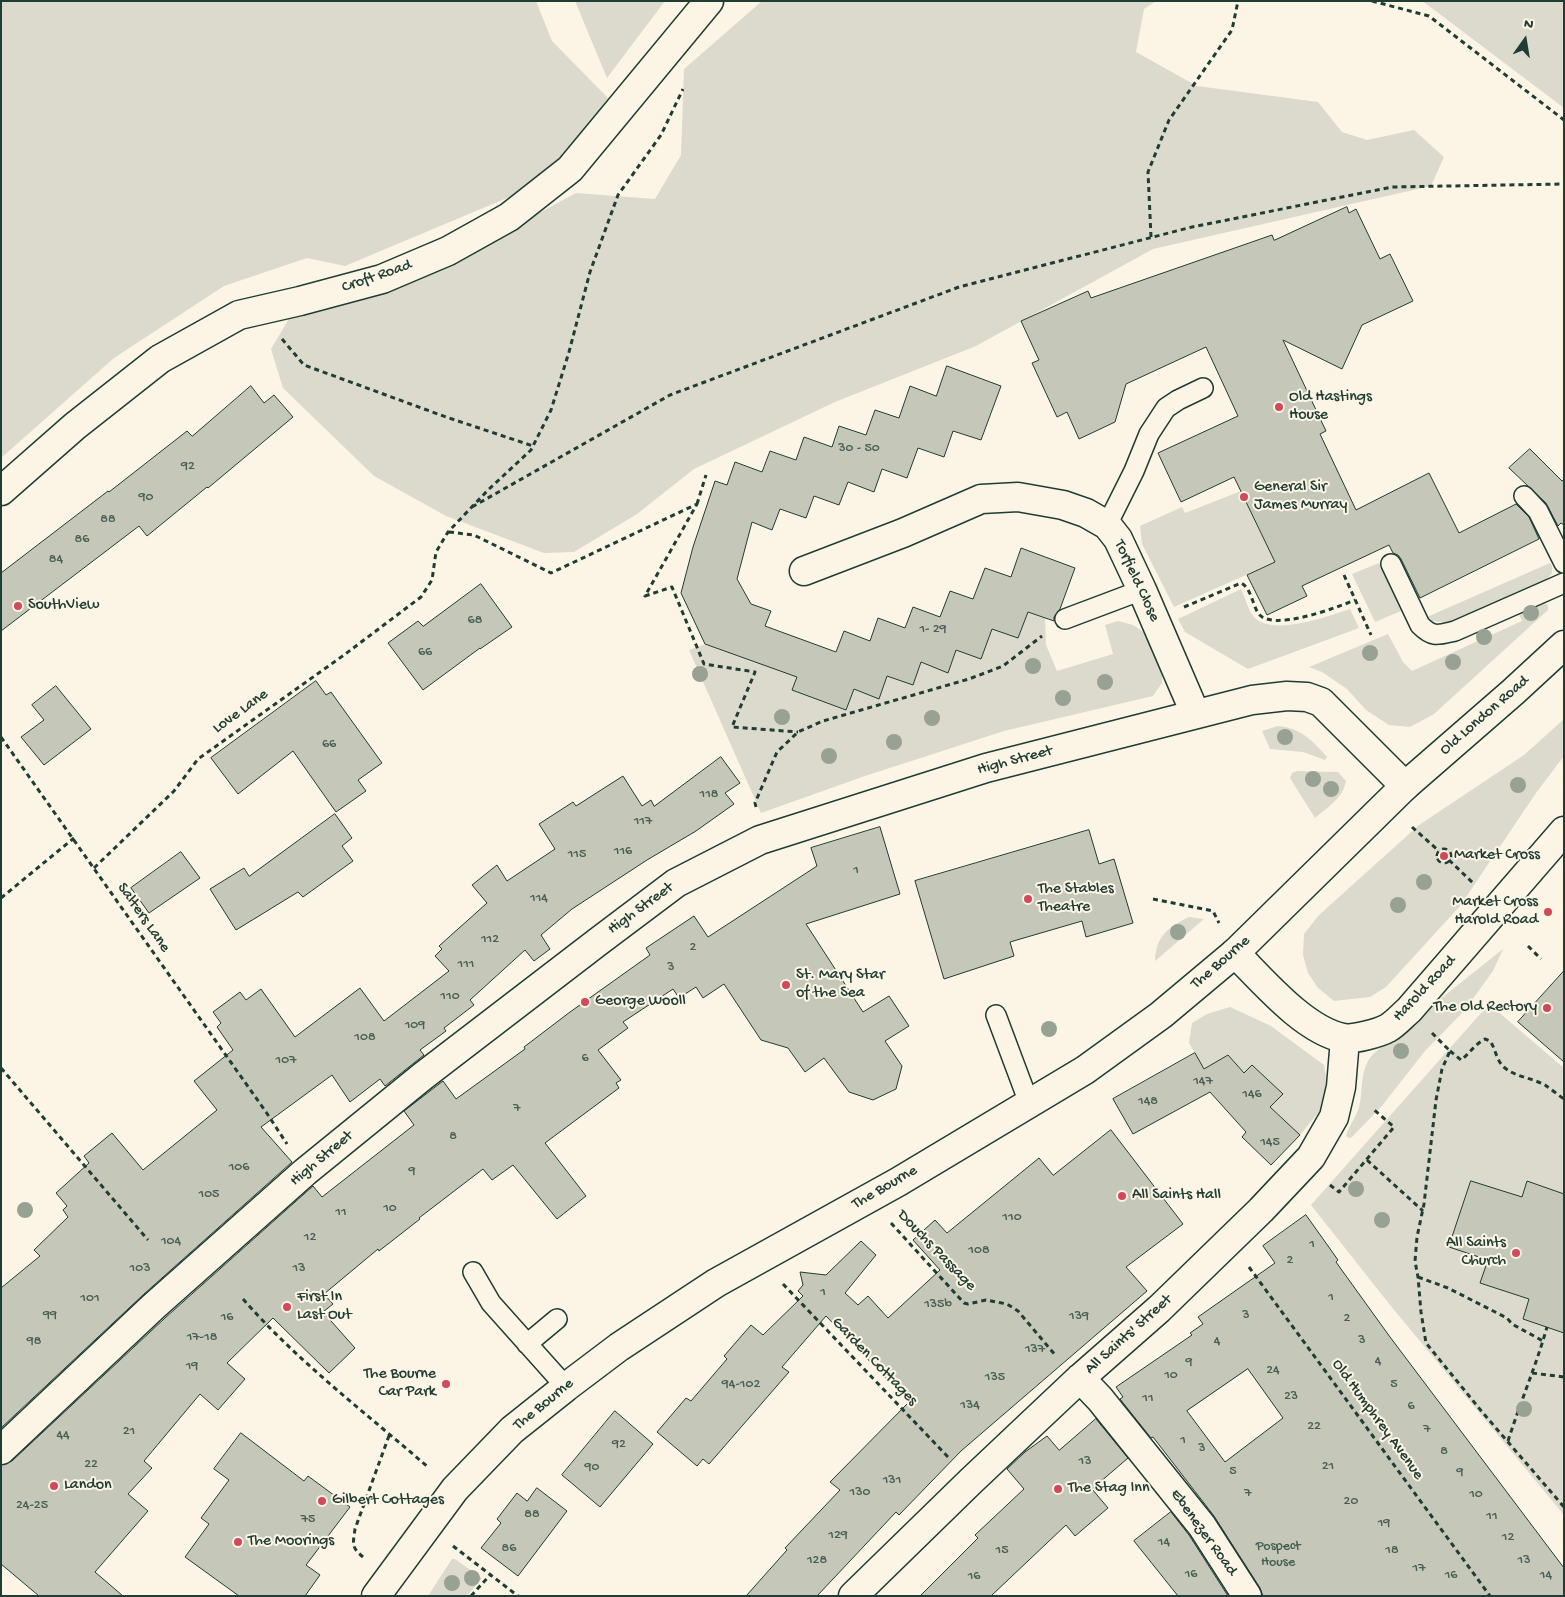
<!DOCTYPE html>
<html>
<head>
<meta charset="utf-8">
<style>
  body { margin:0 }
  #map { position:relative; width:1565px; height:1597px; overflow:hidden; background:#fcf5e5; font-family:"Gochi Hand",sans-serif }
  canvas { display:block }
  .frame { position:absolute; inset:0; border:2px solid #1f3d34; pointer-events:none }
  .north { position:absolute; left:1500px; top:15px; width:50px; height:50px; -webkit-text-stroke:4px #fcf5e5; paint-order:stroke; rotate:13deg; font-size:14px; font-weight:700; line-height:20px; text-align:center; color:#1f3d34 }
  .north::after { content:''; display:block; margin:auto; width:18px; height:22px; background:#1f3d34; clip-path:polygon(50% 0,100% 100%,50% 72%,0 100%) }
</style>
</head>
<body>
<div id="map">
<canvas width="1565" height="1597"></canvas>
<div class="frame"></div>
<div class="north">N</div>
</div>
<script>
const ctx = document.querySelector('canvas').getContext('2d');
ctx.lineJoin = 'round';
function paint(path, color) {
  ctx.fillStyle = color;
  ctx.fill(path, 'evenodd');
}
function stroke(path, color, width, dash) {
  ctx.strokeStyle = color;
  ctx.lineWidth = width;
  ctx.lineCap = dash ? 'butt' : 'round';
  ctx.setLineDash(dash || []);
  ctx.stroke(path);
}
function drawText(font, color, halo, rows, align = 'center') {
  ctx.font = font + ' "Gochi Hand",sans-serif';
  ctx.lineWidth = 4;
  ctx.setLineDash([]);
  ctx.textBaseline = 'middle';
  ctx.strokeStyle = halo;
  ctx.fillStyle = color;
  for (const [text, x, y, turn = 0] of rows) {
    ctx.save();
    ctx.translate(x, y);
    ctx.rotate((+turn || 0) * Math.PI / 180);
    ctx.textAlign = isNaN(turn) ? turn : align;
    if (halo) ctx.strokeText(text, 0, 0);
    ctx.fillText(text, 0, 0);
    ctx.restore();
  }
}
paint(new Path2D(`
  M1 1H536L552 41 608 98 545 182 345 266 307 258 224 286 114 358 1 458Z
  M575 1H665L607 78Z
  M762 1H1156L1144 9 1136 52 1197 86 1318 102 1342 132 1367 140 1414 130 1444 157 1431 186 1153 249 976 346 835 402 694 469 637 514 574 552 544 553 446 516 374 476 283 388 271 349 290 317 426 274 576 193 655 199 681 155 684 69Z
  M1421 1H1564V108L1425 3Z
  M1241 491 1275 562 1174 607 1142 544 1140 526 1182 507 1185 513Z
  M1379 563 1401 611 1375 622 1352 574Z
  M1550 563 1552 566V573L1546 581 1449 623 1431 621 1427 617Z
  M1241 589C1245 597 1248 610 1254 617 1272 637 1329 616 1350 609L1359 628 1248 669 1185 632 1178 619Z
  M1542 601 1548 605V610L1434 714 1410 727 1389 725 1366 710 1347 689 1322 672 1309 667 1388 634 1403 662 1412 671 1522 621 1517 610Z
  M1028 612 1045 618 1046 645 1057 671 1113 654 1105 625 1118 621 1133 625 1153 638 1162 660V683L1153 696 1004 731 865 776 761 813 689 650 705 644 753 661 798 672 792 690 846 710 854 689 879 699 887 676 913 685 921 662 948 672 956 650 981 659 992 629 1018 638Z
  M1564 719V756L1536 793 1460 906 1386 987 1370 997 1334 1001 1318 988 1308 973 1303 955 1304 934 1319 915 1419 825 1524 755Z
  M1278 726C1301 728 1312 740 1327 757L1325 760 1303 752 1270 749 1262 731Z
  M1297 771 1338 772 1346 781C1343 798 1328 807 1315 818L1290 778 1292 773Z
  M1189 917 1204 919 1155 961C1156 936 1168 927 1189 917Z
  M1503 949 1493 971 1464 1011 1425 1051 1381 1107 1352 1137 1349 1138 1346 1136C1349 1125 1356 1118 1359 1107 1363 1093 1360 1075 1368 1061 1371 1055 1379 1049 1384 1044Z
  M1489 1004 1564 1068V1515L1390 1305 1311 1205Z
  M1230 1007 1271 1026 1324 1065 1327 1083 1322 1108 1300 1135 1270 1107 1282 1094 1252 1065 1244 1073 1228 1055 1204 1069 1189 1043 1192 1023 1207 1014Z
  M452 1559H455L482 1578 467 1596H428Z`), '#dcdacc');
const building = new Path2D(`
  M1347 207 1349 213 1356 209 1380 259 1390 254 1413 301 1362 325 1342 369 1283 340 1326 431 1320 434 1356 510 1429 473 1459 533 1516 504 1529 517 1539 539 1420 598 1401 559 1398 555 1393 553 1389 545 1302 586 1307 596 1267 615 1247 575 1275 562 1234 477 1181 502 1158 453 1238 416 1206 347 1126 384 1115 422 1079 439 1067 412 1057 417 1032 363 1039 360 1021 321 1088 291 1091 298 1272 235 1274 240Z
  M947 366 1001 386 981 440 953 431 944 457 918 448 907 478 882 469 874 492 848 482 839 505 814 496 806 518 780 509 772 530 752 522 737 579 751 604 771 611 765 626 836 652 844 631 870 641 878 618 905 628 913 607 940 617 950 591 973 599 985 568 1011 577 1021 548 1075 568 1060 609 1054 617V621L1028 612 1018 638 992 629 981 659 956 650 948 673 921 662 913 685 887 676 879 699 854 689 846 710 792 690 797 677 705 644 681 593 693 547 715 481 727 485 735 462 762 472 770 451 796 460 804 437 832 447 839 426 866 435 875 410 899 418 910 386 936 396Z
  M251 386 264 403 274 395 293 417 208 488 207 487 147 536 139 526 1 631V573L108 491 109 492 187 431 192 436Z
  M1530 449 1562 481 1564 480V525L1561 523 1558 526 1546 503 1509 468Z
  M481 584 512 627 480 649V648L423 690 388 643 418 621 423 626Z
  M316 681 326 695 331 692 382 763 358 780 366 791 336 812 293 751 238 794 211 758Z
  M56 686 91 729 44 765 21 737 44 720 32 705Z
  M721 757 740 783 725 793 734 804 696 831 647 860 572 909 541 935 550 949 534 961 525 950 470 1000 474 1005 444 1028 446 1031 420 1050 424 1055 385 1086 380 1079 350 1102 332 1075 261 1127 292 1162 144 1294 1 1428V1288L40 1256 34 1250 68 1217 63 1210 67 1206 56 1193 89 1163 84 1156 112 1133 143 1170 217 1110 194 1081 233 1050 217 1027 221 1023 213 1012 240 992 246 1000 261 989 295 1037 360 988 384 1021 449 971 435 956 442 949 439 946 487 903 472 885 497 865 507 881 555 849 539 824 573 802 576 806 623 776 642 806 651 800 654 806Z
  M335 814 352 838 342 846 353 861 303 897 298 892 236 930 210 889 244 868 249 876Z
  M880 827 900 894 806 924 863 1012 889 996 909 1026 885 1041 902 1066 896 1089 873 1100 849 1092 824 1058 805 1072 788 1048 761 1040 724 984 703 998 696 987 679 998 673 989 623 1022 628 1028 598 1050 621 1080 616 1083 619 1088 545 1143 586 1196 557 1219 513 1165 492 1180 483 1169 419 1218 420 1219 379 1251 378 1249 324 1294 333 1304 323 1312 355 1348 329 1373 273 1318 227 1363 245 1379 218 1410 200 1394 144 1461 152 1468 128 1494 148 1511 95 1572 123 1596H39L1 1564V1465L12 1461 165 1318 313 1186 322 1197 414 1125 404 1111 443 1081 456 1099 525 1049 524 1047 570 1012 650 955 646 948 694 916 708 937 817 866 811 848Z
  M1089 830 1099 864 1114 859 1133 923 1086 937 1082 921 1010 942 1014 956 944 979 915 881Z
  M181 852 200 878 149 913 131 888Z
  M1564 971V1062L1518 1022Z
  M1195 1053 1204 1069 1228 1055 1244 1073 1252 1065 1283 1094 1270 1107 1300 1135 1271 1165 1242 1137 1246 1132 1210 1092 1133 1134 1113 1099Z
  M1111 1130 1183 1224 1126 1267 1147 1291 961 1451 899 1515 896 1512 817 1596H746L787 1550 785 1548 840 1490 830 1482 909 1402 826 1316 782 1367 789 1372 709 1464 703 1459 697 1466 657 1432 686 1398 691 1401 727 1359 724 1356 751 1325 763 1335 803 1296 798 1291 803 1285 800 1272 826 1275 861 1241 876 1255 845 1293 858 1305 868 1296 888 1318 940 1270 913 1240 935 1220 947 1233 1039 1158 1053 1175Z
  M1471 1181 1522 1197 1527 1181 1564 1194V1333L1523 1319 1529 1299 1480 1283 1488 1260 1449 1247Z
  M1306 1215 1338 1260 1336 1262 1390 1337 1564 1568V1596H1263L1260 1588 1214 1516 1153 1437 1151 1438 1120 1399 1123 1397 1116 1387 1192 1335 1190 1333 1203 1324 1198 1317 1275 1263 1263 1246ZM1248 1369 1283 1418 1225 1462 1187 1411Z
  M615 1411 653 1444 600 1507 562 1475Z
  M1096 1419 1128 1458 1092 1489 1108 1508 1075 1536 1066 1525 991 1596H920L978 1538 975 1535 1024 1489 1007 1469 1025 1452 1047 1436 1059 1450Z
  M241 1433 304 1481 308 1476 350 1507 306 1565 320 1575 305 1596H239L185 1557 209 1524 201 1518 229 1480 214 1469Z
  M537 1488 567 1511 518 1576 481 1548 501 1523 497 1519 517 1493 527 1501Z
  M1171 1512 1189 1535 1228 1596H1178L1134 1541Z`);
paint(building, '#c5c7b9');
stroke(building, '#1f3d34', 1);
const lane = new Path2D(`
  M1524 496 1538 511 1564 563
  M1107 525 1134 471 1149 434 1166 408 1178 400 1203 388
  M1391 564 1420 625C1433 638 1438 635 1455 631L1564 583
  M1065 619 1142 590
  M996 1015 1029 1103
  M473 1272 491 1303 566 1387
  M527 1344 557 1319`);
const street = new Path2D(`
  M1 491 75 426 160 359 239 315 300 301 382 279 448 251 509 217 570 169 709 1
  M804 571 903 533 981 499 1018 497 1063 505 1086 513 1107 525 1118 539 1142 590 1195 713
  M1235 953C1263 981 1304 1030 1343 1038 1353 1040 1379 1033 1388 1028 1395 1024 1402 1016 1409 1010L1564 831
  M1080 1378 1100 1399 1202 1526 1247 1596
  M1 1450 154 1306 305 1172 423 1076 599 941 676 883 760 840 986 768 1252 700 1287 696 1307 697 1321 702 1405 786
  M853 1596 971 1481 1077 1381 1159 1309 1261 1210 1311 1157 1334 1117 1341 1087 1345 1039`);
const highway = new Path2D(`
  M376 1596 455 1489 512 1430 566 1387 619 1347 716 1283 898 1182 1085 1070 1161 1015 1235 953 1405 786 1513 692 1564 645`);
stroke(lane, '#1f3d34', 22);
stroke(street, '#1f3d34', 31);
stroke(highway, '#1f3d34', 31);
stroke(new Path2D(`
  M1372 1 1429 16 1564 120
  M1151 237 1148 172 1169 120 1232 30 1238 1
  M282 339 304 365 446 417 533 446
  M697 504 706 475
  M472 507 670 395 959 287 1192 227 1392 187 1564 184
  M449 532 474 535 551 573 697 504 645 596 672 587 704 664 755 672 732 727 798 732
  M1344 575 1371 635
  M1184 607 1241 583C1251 588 1252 603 1258 613 1271 633 1338 607 1355 600
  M1 737 266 1112 287 1144
  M756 807 755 803 777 752 798 732 823 721 969 679 1003 666 1042 636
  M1412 827 1439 851
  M1437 856a7 7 0 1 1 14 0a7 7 0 1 1-14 0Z
  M1449 860 1474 884
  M94 868 174 791 198 759 344 655 421 597 432 580 436 552 448 532 488 490 531 450 551 410 569 352 590 272 618 195 661 135 683 89
  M1 898 74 838
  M1153 899 1213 911 1219 923
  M1528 946 1541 959
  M1432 1033 1450 1051 1442 1069 1436 1100 1424 1204 1417 1237 1415 1261 1418 1277 1421 1312 1426 1343 1483 1413 1564 1507
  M1450 1051 1461 1060C1469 1054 1475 1044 1485 1039L1490 1041C1496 1049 1496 1061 1505 1068 1516 1077 1532 1078 1545 1085 1551 1089 1558 1095 1564 1099
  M1 1068 148 1240
  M1367 1160 1423 1211
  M1330 1185 1339 1192 1394 1127 1372 1108
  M891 1223 964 1303 968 1304 986 1300 1007 1304 1018 1311 1056 1356
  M1249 1267 1490 1596
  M1418 1277 1448 1288 1507 1318 1512 1324 1543 1341
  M783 1284 948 1457
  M243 1299C298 1362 366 1413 429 1468
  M1532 1373 1564 1377
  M1508 1441C1520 1403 1536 1366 1547 1327
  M453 1546 518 1596
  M363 1557C351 1547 353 1544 355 1529L390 1433
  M471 1596 490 1575`), '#1f3d34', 3, [5, 4]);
stroke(lane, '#fcf5e5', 19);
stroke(street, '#fcf5e5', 28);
stroke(highway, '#fcf5e5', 28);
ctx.fillStyle = '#97a194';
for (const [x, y] of [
  [1531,613],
  [1484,637],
  [1370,653],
  [1453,662],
  [1033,666],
  [700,674],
  [1105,682],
  [1063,698],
  [782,717],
  [932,718],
  [1285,737],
  [894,742],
  [829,756],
  [1313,779],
  [1518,785],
  [1331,789],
  [1424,882],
  [1398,905],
  [1178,932],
  [1049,1029],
  [1401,1051],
  [1356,1189],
  [25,1210],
  [1382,1220],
  [1524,1409],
  [472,1578],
  [452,1583]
]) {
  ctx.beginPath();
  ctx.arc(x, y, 8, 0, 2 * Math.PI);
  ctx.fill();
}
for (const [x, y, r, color] of [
  [1279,407,5,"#d1495b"],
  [1244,497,5,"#d1495b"],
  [18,606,5,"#d1495b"],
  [1444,856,5,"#d1495b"],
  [1028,899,5,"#d1495b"],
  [1548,912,5,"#d1495b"],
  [786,985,5,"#d1495b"],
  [585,1002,5,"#d1495b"],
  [1547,1008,5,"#d1495b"],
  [1122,1196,5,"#d1495b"],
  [1516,1253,5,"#d1495b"],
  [287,1307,5,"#d1495b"],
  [446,1384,5,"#d1495b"],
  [54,1486,5,"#d1495b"],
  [1058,1489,5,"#d1495b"],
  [322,1501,5,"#d1495b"],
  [238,1542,5,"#d1495b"]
]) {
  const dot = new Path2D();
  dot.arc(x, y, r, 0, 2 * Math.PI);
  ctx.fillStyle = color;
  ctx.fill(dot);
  stroke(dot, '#fcf5e5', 2);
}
drawText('14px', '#486055', null, [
  ["30 - 50",859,449],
  ["92",188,467],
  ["90",146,498],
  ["88",108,520],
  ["86",82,540],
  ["84",56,560],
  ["68",475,621],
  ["1- 29",933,630],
  ["66",425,653],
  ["66",329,745],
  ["118",709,795],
  ["117",643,822],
  ["116",623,852],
  ["115",577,855],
  ["1",856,871],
  ["114",539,899],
  ["112",490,940],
  ["2",693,948],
  ["111",466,965],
  ["3",671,968],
  ["110",450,997],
  ["109",415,1026],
  ["108",365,1038],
  ["6",585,1059],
  ["107",286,1061],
  ["147",1203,1082],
  ["146",1252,1095],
  ["148",1148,1102],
  ["7",517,1109],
  ["8",453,1137],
  ["145",1270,1143],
  ["106",239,1168],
  ["9",412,1172],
  ["105",209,1195],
  ["10",390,1209],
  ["11",341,1213],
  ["110",1012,1218],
  ["12",310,1238],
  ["104",171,1242],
  ["1",1312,1245],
  ["108",979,1251],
  ["2",1290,1261],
  ["103",140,1269],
  ["13",299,1269],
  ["1",823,1293],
  ["1",1331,1298],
  ["101",90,1299],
  ["135b",938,1305],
  ["99",50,1316],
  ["3",1246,1316],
  ["139",1079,1317],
  ["16",227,1318],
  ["2",1347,1319],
  ["17-18",202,1338],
  ["3",1362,1341],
  ["98",34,1342],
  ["4",1217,1342],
  ["137",1035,1350],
  ["4",1378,1362],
  ["9",1189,1363],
  ["19",192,1367],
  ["24",1273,1371],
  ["10",1171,1376],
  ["135",995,1378],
  ["94-102",741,1385],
  ["5",1394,1385],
  ["23",1291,1397],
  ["11",1148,1399],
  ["134",970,1406],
  ["6",1411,1407],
  ["22",1314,1427],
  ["7",1427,1430],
  ["21",129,1432],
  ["44",63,1436],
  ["1",1183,1441],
  ["92",619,1445],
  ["3",1202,1449],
  ["8",1444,1452],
  ["13",1085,1462],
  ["22",91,1465],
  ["21",1328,1467],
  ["90",592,1468],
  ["5",1233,1472],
  ["9",1460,1473],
  ["131",892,1481],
  ["130",860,1493],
  ["7",1248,1494],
  ["10",1476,1495],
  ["20",1351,1502],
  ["24-25",32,1506],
  ["88",532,1515],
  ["11",1492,1517],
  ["75",308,1520],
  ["19",1384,1524],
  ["129",838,1536],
  ["12",1508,1538],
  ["14",1164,1543],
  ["Pospect",1278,1547],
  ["House",1278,1563],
  ["86",509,1549],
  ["15",1002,1551],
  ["18",1392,1551],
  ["128",817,1561],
  ["13",1524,1561],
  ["17",1419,1569],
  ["16",1191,1575],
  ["16",1451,1576],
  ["14",1546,1576],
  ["16",974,1577]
]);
drawText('16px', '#1f3d34', '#fcf5e5', [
  ["Croft Road",377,277,-19],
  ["Torfield Close",1136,581,65],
  ["Love Lane",241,712,-36],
  ["Old London Road",1485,716,-41],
  ["High Street",1015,761,-15],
  ["High Street",641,909,-36],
  ["Salters Lane",143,918,55],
  ["The Bourne",1221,963,-41],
  ["Harold Road",1425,989,-47],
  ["High Street",322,1159,-40],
  ["The Bourne",885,1188,-30],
  ["Douchs Passage",936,1251,46],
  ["All Saints' Street",1129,1335,-42],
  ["Garden Cottages",874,1362,46],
  ["The Bourne",544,1405,-39],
  ["Old Humphrey Avenue",1377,1420,54],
  ["Ebenezer Road",1203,1533,54]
]);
drawText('16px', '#1f3d34', '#fcf5e5', [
  ["Old Hastings",1289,398],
  ["House",1289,416],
  ["General Sir",1254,488],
  ["James Murray",1254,506],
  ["SouthView",28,606],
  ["Market Cross",1454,856],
  ["The Stables",1038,890],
  ["Theatre",1038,908],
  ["Market Cross",1538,903,"right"],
  ["Harold Road",1538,921,"right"],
  ["St. Mary Star",796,976],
  ["of the Sea",796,994],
  ["George Wooll",595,1002],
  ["The Old Rectory",1537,1008,"right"],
  ["All Saints Hall",1132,1196],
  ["All Saints",1506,1244,"right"],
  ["Church",1506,1262,"right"],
  ["First In",297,1298],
  ["Last Out",297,1316],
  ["The Bourne",436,1375,"right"],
  ["Car Park",436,1393,"right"],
  ["Landon",64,1486],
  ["The Stag Inn",1068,1489],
  ["Gilbert Cottages",332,1501],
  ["The Moorings",248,1542]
], 'left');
</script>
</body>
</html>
